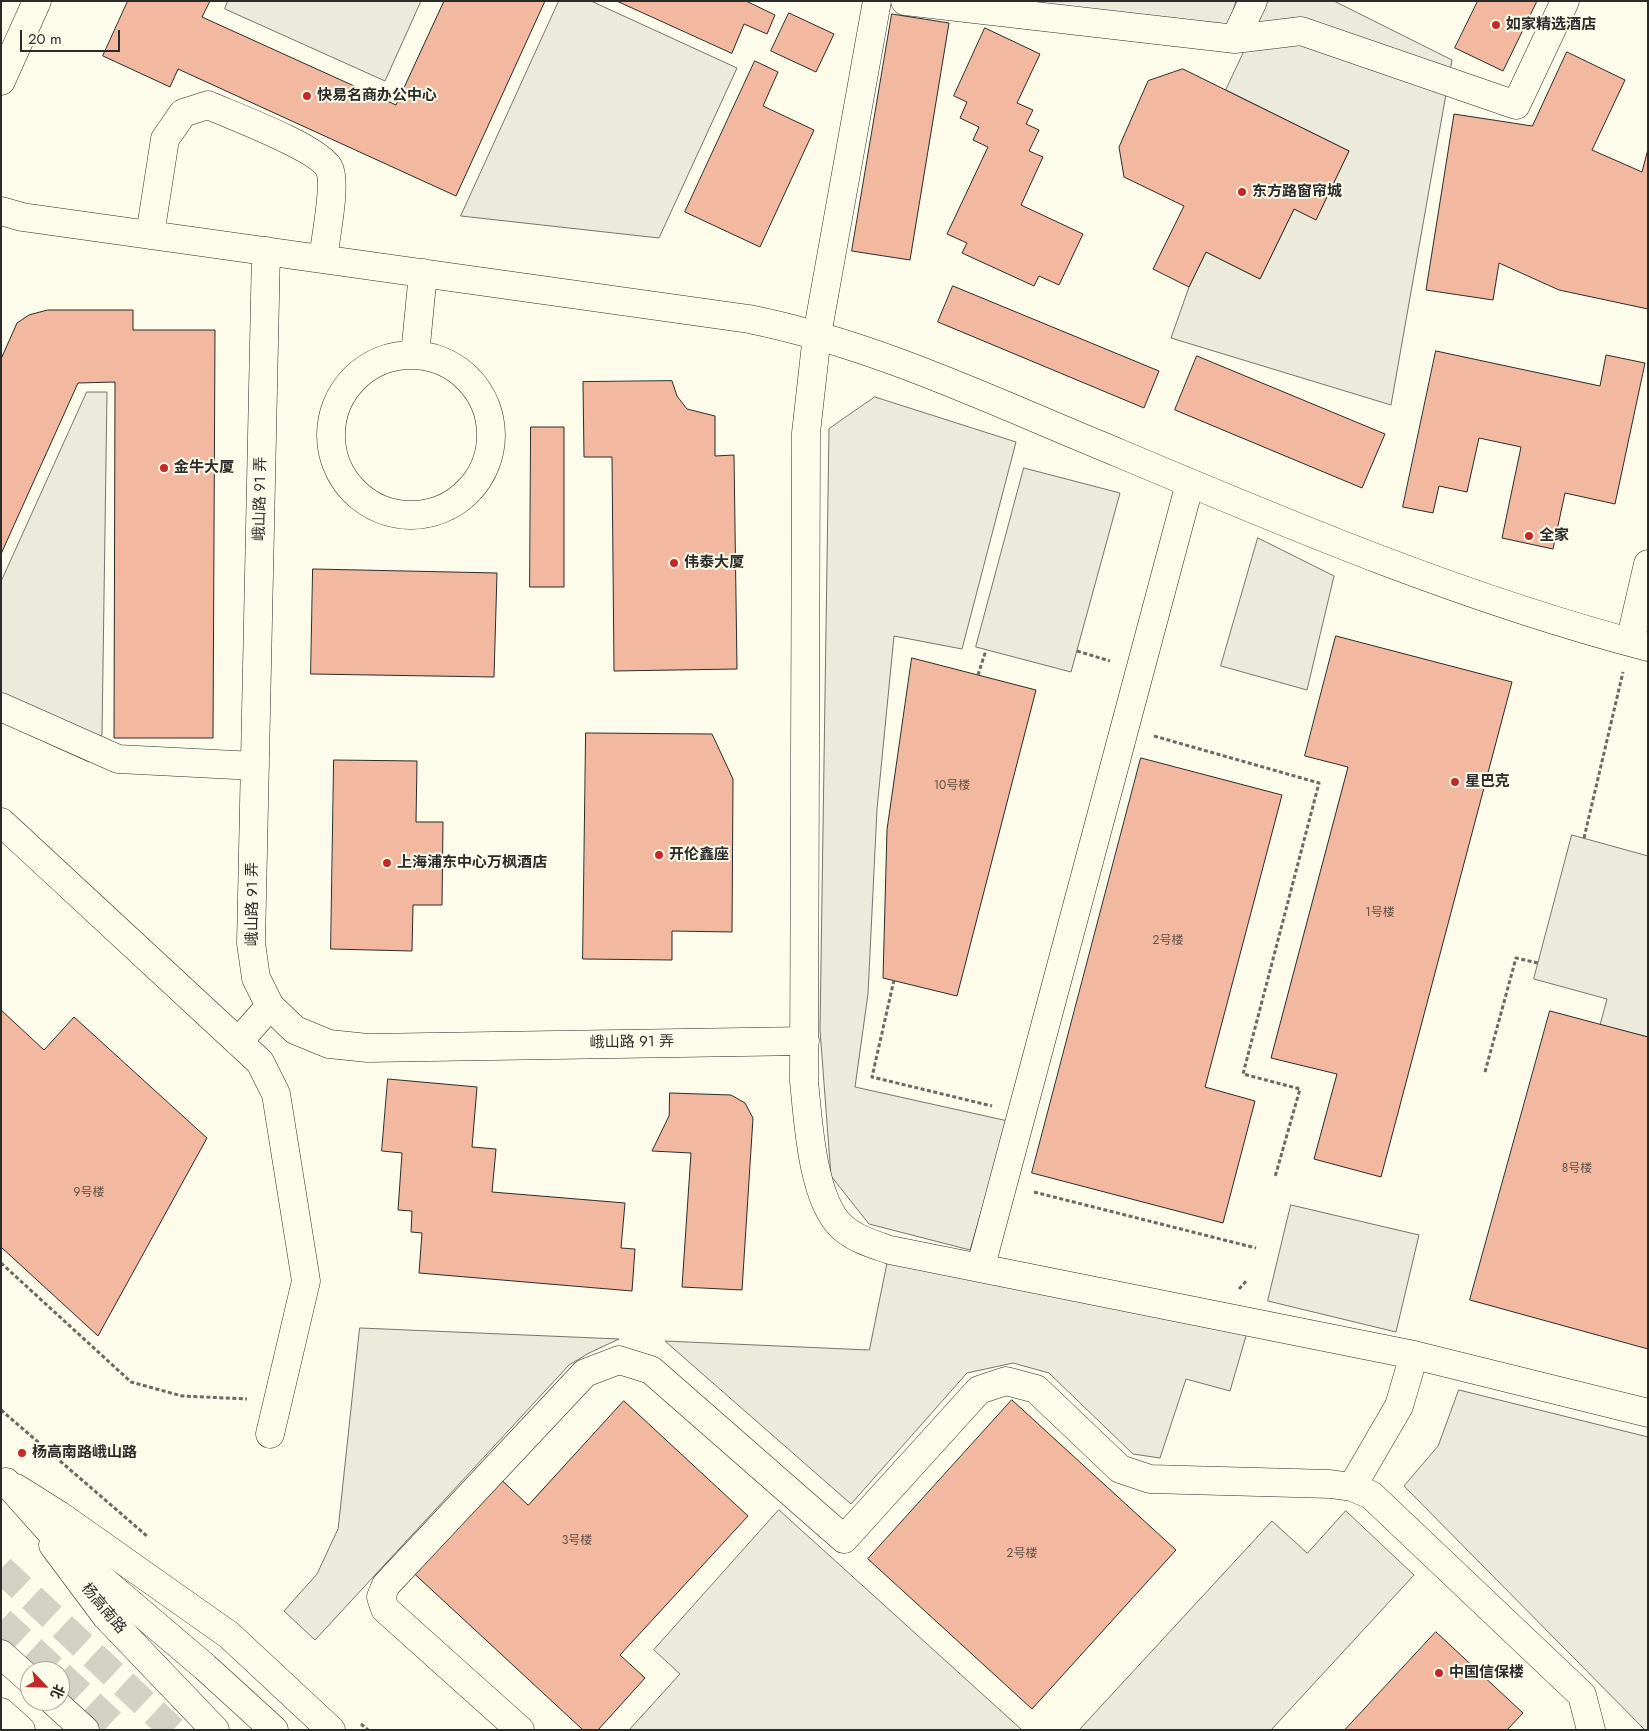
<!DOCTYPE html>
<html>
<head>
<meta charset="utf-8">
<style>
  body { margin:0 }
  #map { position:relative; width:1649px; height:1731px; overflow:hidden; background:#fdfbea; font-family:Jost,"Noto Sans SC",sans-serif }
  canvas { display:block }
  .frame { position:absolute; inset:0; border:2px solid #2b2b2b; pointer-events:none }
  .north { position:absolute; left:20px; top:1661px; width:50px; height:50px; box-sizing:border-box; background:#fdfbea; border:1px solid #a9a89e; border-radius:50%; rotate:114deg; font-size:14px; font-weight:700; line-height:20px; text-align:center; color:#2b2b2b }
  .north::after { content:''; display:block; margin:auto; width:18px; height:22px; background:#c62828; clip-path:polygon(50% 0,100% 100%,50% 72%,0 100%) }
  .scale { position:absolute; left:20px; top:30px; width:100px; height:22px; box-sizing:border-box; border:2px solid #2b2b2b; border-top:0; padding-left:6px; font-size:15px; line-height:18px; white-space:nowrap; color:#2b2b2b; -webkit-text-stroke:4px #fdfbea; paint-order:stroke }
</style>
</head>
<body>
<div id="map">
<canvas width="1649" height="1731"></canvas>
<div class="frame"></div>
<div class="north">北</div>
<div class="scale">20 m</div>
</div>
<script>
const ctx = document.querySelector('canvas').getContext('2d');
ctx.lineJoin = 'round';
function paint(path, color) {
  ctx.fillStyle = color;
  ctx.fill(path, 'evenodd');
}
function stroke(path, color, width, dash) {
  ctx.strokeStyle = color;
  ctx.lineWidth = width;
  ctx.lineCap = dash ? 'butt' : 'round';
  ctx.setLineDash(dash || []);
  ctx.stroke(path);
}
function drawText(font, color, halo, rows, align = 'center') {
  ctx.font = font + ' Jost,"Noto Sans SC",sans-serif';
  ctx.lineWidth = 4;
  ctx.setLineDash([]);
  ctx.textBaseline = 'middle';
  ctx.strokeStyle = halo;
  ctx.fillStyle = color;
  for (const [text, x, y, turn = 0] of rows) {
    ctx.save();
    ctx.translate(x, y);
    ctx.rotate((+turn || 0) * Math.PI / 180);
    ctx.textAlign = isNaN(turn) ? turn : align;
    if (halo) ctx.strokeText(text, 0, 0);
    ctx.fillText(text, 0, 0);
    ctx.restore();
  }
}
const green = new Path2D(`
  M228 1H421L385 81 225 9Z
  M875 397 1016 442 962 649 894 636 877 809 868 994 855 1087 1008 1121 970 1250 869 1224 831 1176 820 1030 829 429Z
  M1258 538 1334 576 1307 690 1221 666Z
  M890 1250 1250 1322 1230 1391 1186 1379 1160 1458 1133 1454 1049 1373 1013 1363 967 1373 851 1504 665 1341 869 1350Z
  M360 1328 619 1339 589 1353 569 1365 315 1640 284 1611 317 1574 338 1529Z
  M1459 1390 1648 1437V1730H1645L1404 1486 1438 1446Z
  M1346 1511 1414 1575 1271 1730H1079L1272 1521 1307 1553Z`);
paint(green, '#ecebdb');
stroke(green, '#74746e', 1);
const parking = new Path2D(`
  M559 1H591L737 68 659 238 461 216Z
  M1014 1H1236L1229 24Z
  M1268 1H1334L1452 60 1391 405 1171 338 1189 287 1206 252 1260 279 1294 209 1316 219 1349 151 1226 90Z
  M87 392H107L102 734 89 762 1 722V582Z
  M1024 468 1120 493 1071 672 976 647Z
  M1572 835 1648 856V1037L1600 1025 1607 999 1534 979Z
  M1291 1205 1419 1235 1396 1332 1268 1301Z
  M779 1510 831 1557 1022 1730H629L680 1674 654 1650Z`);
paint(parking, '#eceadb');
stroke(parking, '#74746e', 1);
const building = new Path2D(`
  M128 1H210L202 17 396 105 444 1H545L456 196 178 69 170 87 103 56Z
  M617 1H746L775 15 767 34 744 24 732 53Z
  M1478 1H1537L1503 71 1455 48Z
  M789 13 834 34 816 72 771 51Z
  M892 14 949 23 910 260 852 251Z
  M985 28 1040 54 1017 103 1033 110 1026 124 1039 130 1029 151 1043 157 1021 205 1083 234 1059 285 1039 276 1034 286 962 253 967 243 947 234 988 147 973 140 979 127 960 118 967 102 954 96Z
  M1567 52 1625 80 1592 150 1642 172 1648 149V309L1559 290 1499 263 1493 300 1426 290 1454 114 1532 126Z
  M755 61 778 72 763 106 814 130 760 247 685 212Z
  M1183 69 1349 151 1316 220 1294 209 1260 279 1206 252 1189 287 1153 269 1184 206 1124 177 1119 147 1148 81Z
  M953 286 1159 371 1144 408 938 322Z
  M48 310H133V330H215L213 738H114L115 382 78 383 1 554V359L17 323 29 315Z
  M1436 351 1600 386 1606 355 1645 363 1615 504 1565 493 1553 549 1502 538 1521 447 1479 438 1467 492 1439 486 1433 513 1403 507Z
  M1197 356 1385 434 1362 488 1175 410Z
  M672 381 677 396 687 409 715 416V456L734 455 737 669 614 671 612 457H584L583 382Z
  M531 427H564V587H530Z
  M313 569 497 573 494 677 311 674Z
  M1336 636 1512 682 1381 1177 1314 1159 1337 1074 1271 1058 1348 767 1305 756Z
  M912 658 1036 690 957 996 883 978 887 830Z
  M586 733 712 734 733 779 732 932 672 931V960L583 959Z
  M1141 758 1282 795 1205 1087 1255 1101 1223 1223 1032 1173Z
  M334 760 417 761 416 822H443L442 905H413L412 951 331 949Z
  M1 1010 44 1050 74 1017 207 1138 98 1336 1 1247Z
  M1550 1011 1648 1037V1349L1470 1300Z
  M388 1079 477 1087 472 1147 496 1149 492 1192 625 1203 621 1248 635 1249 632 1291 419 1273 422 1233 411 1232 412 1211 398 1210 402 1153 382 1151Z
  M670 1093 731 1095 745 1103 753 1118 742 1290 682 1287 691 1153 652 1151 669 1116Z
  M1012 1400 1176 1550 1032 1709 868 1559Z
  M624 1401 748 1516 620 1655 645 1678 598 1730H583L406 1566 493 1472 528 1505Z
  M1436 1632 1523 1713 1507 1730H1345Z`);
paint(building, '#f2b8a0');
stroke(building, '#2b2b2b', 1);
stroke(new Path2D(`
  M1 1569 173 1730
  M1 1621 55 1671
  M60 1675 119 1730`), '#d3d1c4', 28, [28, 14]);
const minor = new Path2D(`
  M877 1 817 335 806 433 804 1081C808 1119 812 1200 842 1227 855 1239 873 1244 890 1250L1414 1355 1648 1413
  M905 1 1235 39 1301 31 1516 105 1565 1
  M1235 39 1253 1
  M1 81 37 1
  M1 211 22 217 749 319C873 344 986 398 1102 446 1280 521 1460 598 1648 647
  M150 235 165 139 183 113 208 105C233 116 317 147 329 168 337 183 325 240 323 259
  M266 251 251 943 256 978 270 1006 295 1030 329 1044 368 1048 805 1041
  M415 355 423 273
  M331 435a80 80 0 1 1 160 0a80 80 0 1 1-160 0Z
  M1630 642 1648 564
  M1 707 118 759 255 766
  M1 822 260 1062 276 1094 306 1281 270 1434
  M238 1042 270 1006
  M981 1266 1190 483
  M1352 1487 1399 1406 1414 1355
  M520 1730 385 1609 381 1597 386 1585 585 1373 619 1360 651 1370 844 1539 979 1390 1006 1381 1036 1389 1120 1469 1150 1479 1330 1484 1352 1487 1371 1495 1582 1695 1591 1730`);
const major = new Path2D(`
  M16 1488 59 1515 229 1635 331 1730
  M53 1545 106 1616 215 1730
  M1 1654 30 1680
  M53 1701 85 1730`);
const highway = new Path2D(`
  M6 1482 65 1548 205 1667 274 1730
  M1 1712 21 1730`);
stroke(minor, '#2b2b2b', 29);
stroke(major, '#2b2b2b', 29);
stroke(highway, '#2b2b2b', 29);
stroke(new Path2D(`
  M1077 651 1110 661
  M978 675 986 650
  M1154 736 1319 783 1243 1074 1300 1089 1275 1177
  M1584 838 1623 672
  M894 980 872 1077 992 1106
  M1485 1072 1516 958 1538 963
  M1034 1192 1256 1248
  M1 1263 131 1382 182 1396 247 1399
  M1239 1289 1247 1280
  M1 1410 148 1537
  M361 1724 368 1730`), '#6a6964', 3, [4, 2.5]);
stroke(minor, '#fdfbea', 28);
stroke(major, '#fdfbea', 28);
stroke(highway, '#fdfbea', 28);
for (const [x, y, r, color] of [
  [1496,25,5,"#c62828"],
  [307,96,5,"#c62828"],
  [1242,192,5,"#c62828"],
  [164,468,5,"#c62828"],
  [1529,536,5,"#c62828"],
  [674,563,5,"#c62828"],
  [1455,782,5,"#c62828"],
  [659,855,5,"#c62828"],
  [387,863,5,"#c62828"],
  [22,1453,5,"#c62828"],
  [1439,1673,5,"#c62828"]
]) {
  const dot = new Path2D();
  dot.arc(x, y, r, 0, 2 * Math.PI);
  ctx.fillStyle = color;
  ctx.fill(dot);
  stroke(dot, '#fdfbea', 2);
}
drawText('12px', '#5d4e48', null, [
  ["10号楼",952,786],
  ["1号楼",1380,913],
  ["2号楼",1168,941],
  ["8号楼",1577,1169],
  ["9号楼",89,1193],
  ["3号楼",577,1541],
  ["2号楼",1022,1554]
]);
drawText('bold 15px', '#2b2b2b', '#fdfbea', [
  ["如家精选酒店",1506,25],
  ["快易名商办公中心",317,96],
  ["东方路窗帘城",1252,192],
  ["金牛大厦",174,468],
  ["全家",1539,536],
  ["伟泰大厦",684,563],
  ["星巴克",1465,782],
  ["开伦鑫座",669,855],
  ["上海浦东中心万枫酒店",397,863],
  ["杨高南路峨山路",32,1453],
  ["中国信保楼",1449,1673]
], 'left');
drawText('15px', '#2b2b2b', '#fdfbea', [
  ["峨山路 91 弄",261,499,-89],
  ["峨山路 91 弄",253,904,-90],
  ["峨山路 91 弄",632,1043,-1],
  ["杨高南路",103,1609,50]
]);
</script>
</body>
</html>
